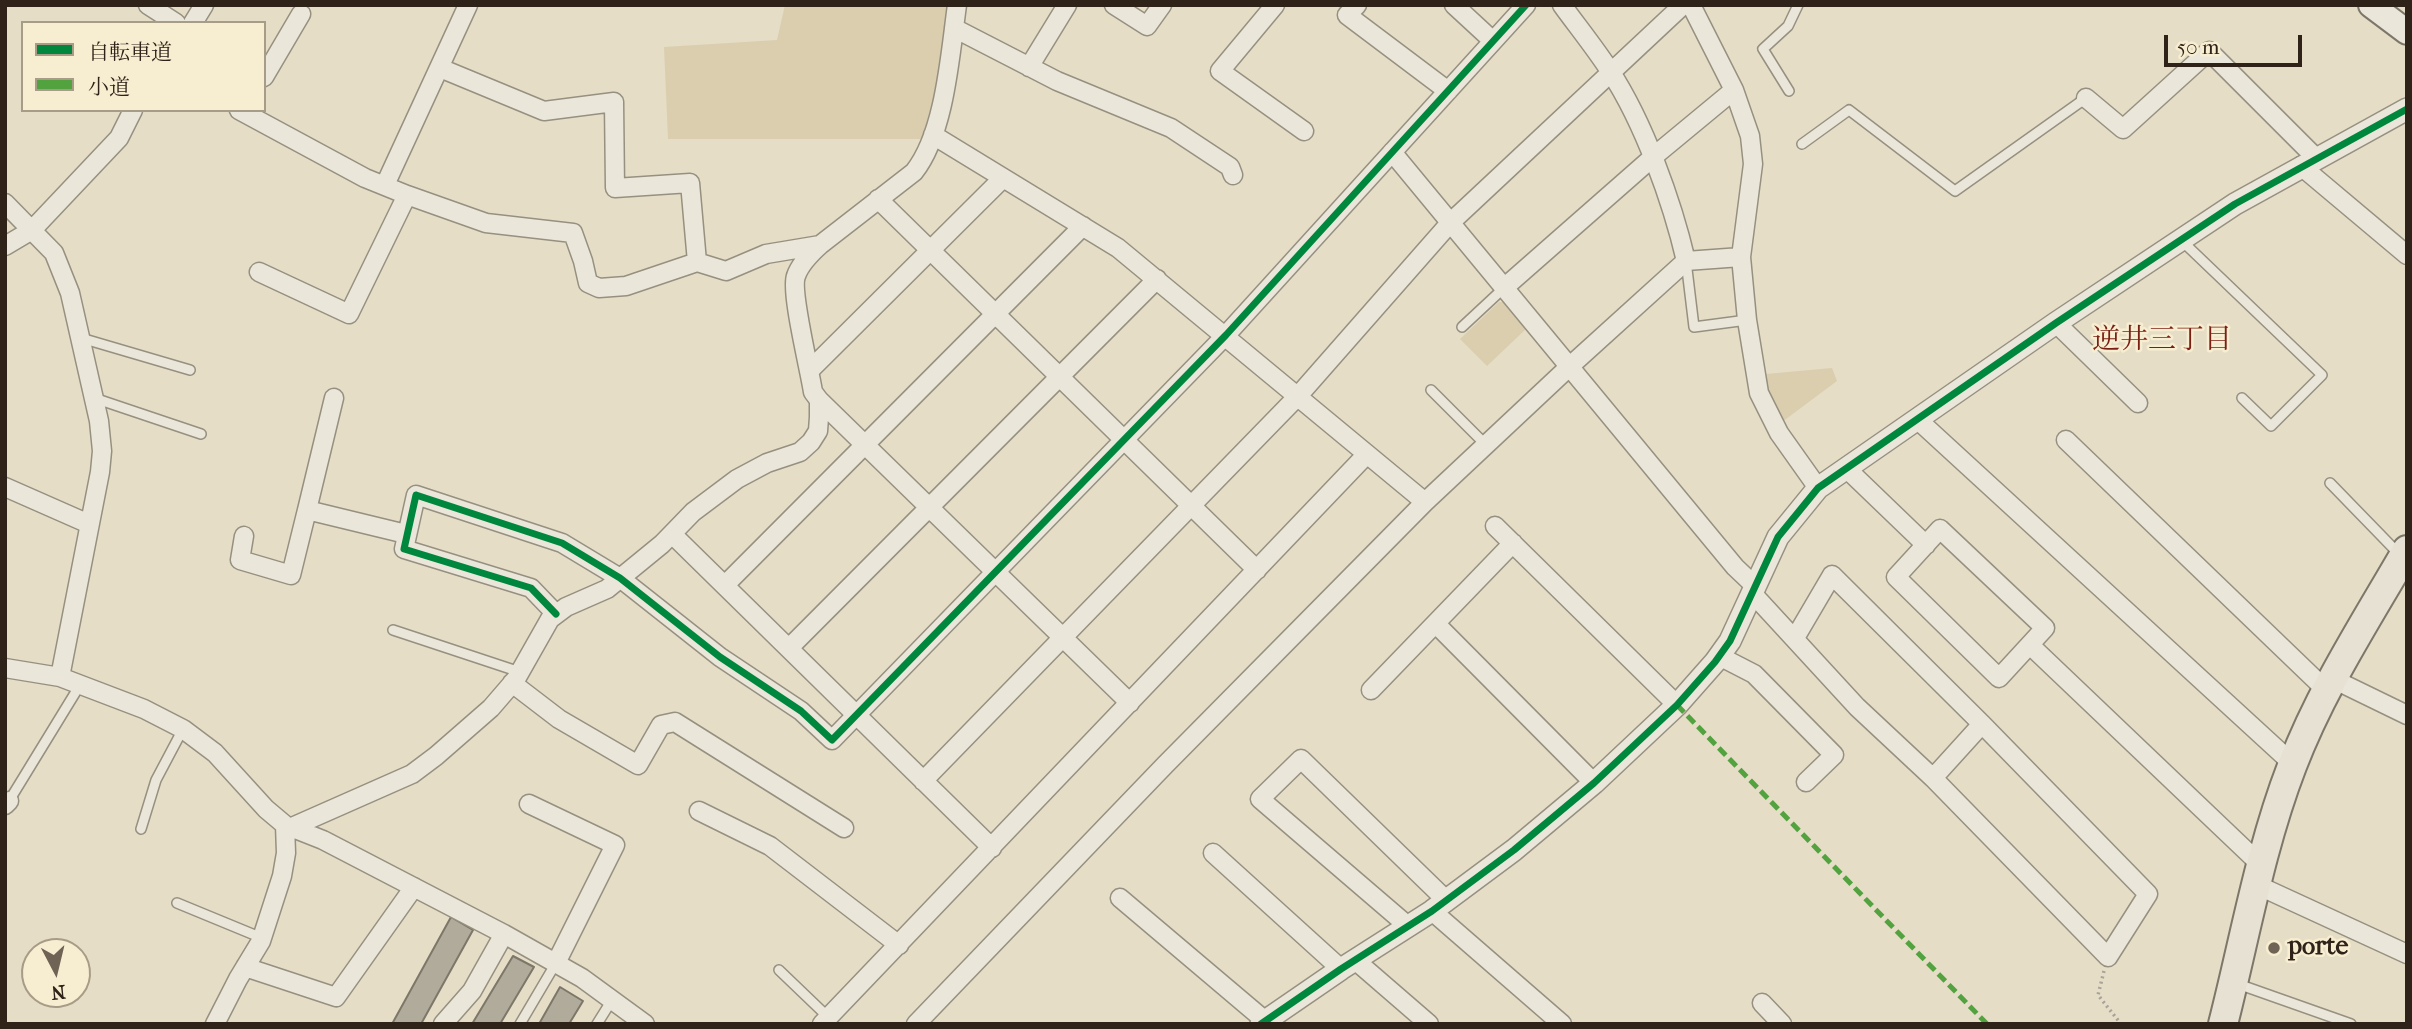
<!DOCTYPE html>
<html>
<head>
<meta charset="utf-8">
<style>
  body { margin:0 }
  #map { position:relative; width:2412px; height:1029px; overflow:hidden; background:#e5ddc5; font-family:"IM FELL French Canon","Noto Serif JP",serif }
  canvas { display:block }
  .frame { position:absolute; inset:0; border:7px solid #2f2218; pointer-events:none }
  .legend { position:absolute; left:21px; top:21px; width:245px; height:91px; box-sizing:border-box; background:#f7edd1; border:2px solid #a79c87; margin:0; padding:9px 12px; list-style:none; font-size:21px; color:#2f2218 }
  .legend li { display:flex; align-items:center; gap:14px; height:35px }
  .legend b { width:35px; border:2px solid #a79c87 }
  .north { position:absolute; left:21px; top:938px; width:70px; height:70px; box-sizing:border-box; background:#f7edd1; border:2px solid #a79c87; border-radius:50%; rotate:173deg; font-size:19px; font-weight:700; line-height:28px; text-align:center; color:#2f2218 }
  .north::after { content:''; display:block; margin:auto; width:24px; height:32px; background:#6f6355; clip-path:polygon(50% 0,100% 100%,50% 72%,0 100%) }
  .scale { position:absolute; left:2164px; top:35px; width:138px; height:32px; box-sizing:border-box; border:4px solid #2f2218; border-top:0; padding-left:9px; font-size:21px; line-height:24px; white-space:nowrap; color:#2f2218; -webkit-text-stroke:5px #f7edd1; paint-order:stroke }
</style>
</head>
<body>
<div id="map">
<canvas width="2412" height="1029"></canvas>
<div class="frame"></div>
<ul class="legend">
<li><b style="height:9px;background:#00873e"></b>自転車道</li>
<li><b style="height:9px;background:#52a240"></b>小道</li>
</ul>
<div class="north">N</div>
<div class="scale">50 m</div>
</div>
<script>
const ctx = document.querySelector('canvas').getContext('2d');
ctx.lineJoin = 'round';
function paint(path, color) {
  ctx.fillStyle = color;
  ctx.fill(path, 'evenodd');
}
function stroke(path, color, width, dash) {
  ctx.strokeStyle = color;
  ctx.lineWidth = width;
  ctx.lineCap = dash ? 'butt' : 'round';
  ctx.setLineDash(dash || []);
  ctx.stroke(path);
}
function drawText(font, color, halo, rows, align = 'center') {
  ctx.font = font + ' "IM FELL French Canon","Noto Serif JP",serif';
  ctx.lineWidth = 5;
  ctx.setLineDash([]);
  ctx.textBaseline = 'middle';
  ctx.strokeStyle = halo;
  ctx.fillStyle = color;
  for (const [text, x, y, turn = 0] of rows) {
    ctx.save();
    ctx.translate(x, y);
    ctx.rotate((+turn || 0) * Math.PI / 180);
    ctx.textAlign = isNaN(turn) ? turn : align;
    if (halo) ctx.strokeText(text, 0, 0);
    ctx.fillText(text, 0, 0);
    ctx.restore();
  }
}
paint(new Path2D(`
  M785 5H950L942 81 927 139H668L664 47 777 40Z
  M1499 302H1506L1527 328 1487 366 1460 339Z
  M1832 368 1837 381 1782 422 1768 389 1766 374Z`), '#daceaf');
const building = new Path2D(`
  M451 917 473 930 421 1024H392Z
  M513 956 534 967 500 1024H472Z
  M560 987 583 1001 569 1024H539Z`);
paint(building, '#b1ab9b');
stroke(building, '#7d776a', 2);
const service = new Path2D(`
  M1789 91 1763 49 1788 26 1798 5
  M1802 144 1849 110 1955 191 2086 98
  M2182 241 2322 375 2271 426 2242 398
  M1686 261 1694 327 1747 320
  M1462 327 1505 287
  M81 338 190 370
  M1431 390 1486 445
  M94 398 201 434
  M2330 483 2399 554
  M393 630 520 672
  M9 801 80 685
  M141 829 156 780 183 729
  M177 903 262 938
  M779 970 828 1017
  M2235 983 2351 1024
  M520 1024 556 963
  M597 1024 612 1000`);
const minor = new Path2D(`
  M148 5 176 23
  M1114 5 1147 26 1162 5
  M1275 5 1220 71 1304 131
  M1357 5 1347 15 1448 91
  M1454 5 1493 41
  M1562 5C1578 27 1595 48 1610 71 1644 123 1672 201 1686 261
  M1691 5 1734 90 1750 136 1753 164 1741 257 1747 320 1759 393 1779 433 1818 488
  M193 23 204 5
  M954 28 1057 81 1171 128 1230 167 1233 175
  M1029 67 1067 5
  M440 68 544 111 614 102 615 188 690 183 697 262
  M264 77 301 14
  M2086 98 2123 129 2209 51 2316 158
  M239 110 365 178 407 195 486 223 573 233 583 261 588 283 599 288 626 286 697 262 726 271 766 254 820 245
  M933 135 1118 248 1425 502
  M1392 152 1735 567 1756 587
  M2301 166 2407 255
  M385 185 468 5
  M878 199 1257 570
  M5 203 54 253 70 293 99 421 102 451 100 472 60 677
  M5 246 32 230 119 138 133 110
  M259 272 349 314 407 195
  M1505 287 1653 157 1734 90
  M2056 323 2138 403
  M810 370 1002 179
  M819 400 1130 703
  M1918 420 2293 764
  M2066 440 2326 690
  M1847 469 1926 545
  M5 487 89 524
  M307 510 334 398
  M1495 526 1677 705
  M1940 529 2045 628 1999 678 1896 577Z
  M672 534 992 848
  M244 536 240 560 291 575 307 510 406 534
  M725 585 1083 226
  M1753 594 1857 707 1933 778 2108 957 2148 894 1982 724 1832 575 1795 638
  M556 614 531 588 404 549 416 495 562 543 620 578 720 657 801 711 832 740 1226 335 1526 5
  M1436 624 1594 783
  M2031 646 2261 865
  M789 648 1157 279
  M1719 656 1754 674 1834 755 1806 782
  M5 668 60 677 144 709 183 729 215 753 266 809 285 825 323 840 504 934 582 978 645 1024
  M2333 679 2407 715
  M512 683 559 719 638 765 661 725 675 722 844 828
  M1371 690 1513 543
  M1933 778 1982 724
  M923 781 1298 396 1450 223 1683 5
  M529 804 615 845 556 963
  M5 805 9 801
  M699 811 770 846 899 945
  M292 827 412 774 436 756 491 708 516 679 550 619 566 607 607 589 662 544 693 512 737 479 767 463 800 452 811 442 818 431 819 417V400L813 392C810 371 790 291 796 276 800 264 810 254 820 245L914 172C945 133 950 55 957 5
  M1213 853 1341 969
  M2257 885 2407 954
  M1120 898 1269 1024
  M1432 911 1562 1024
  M1408 926 1260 799 1301 759 1446 900
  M1355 960 1429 1024
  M245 967 336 997 414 887
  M1762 1003 1782 1024
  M215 1024 238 979 261 941 282 876 286 853 285 825
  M443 1024 472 991 504 934
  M822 1024 1367 454
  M916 1024 1165 765 1425 502 1569 367 1686 261 1741 257`);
const tertiary = new Path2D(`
  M1261 1024 1341 969 1432 911 1514 850 1594 783 1677 705 1715 662 1730 641 1778 537 1818 488 2056 323 2235 204 2407 109`);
const secondary = new Path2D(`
  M2371 5 2407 32`);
const primary = new Path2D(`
  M2223 1024C2245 938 2260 849 2292 766 2321 690 2366 621 2407 550`);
stroke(service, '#969081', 12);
stroke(minor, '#969081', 21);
stroke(tertiary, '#969081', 24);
stroke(secondary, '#7d776a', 28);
stroke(primary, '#7d776a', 32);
stroke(new Path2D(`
  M2104 971 2098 995 2121 1024`), '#a8a399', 3.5, [2, 3.5]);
stroke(service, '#eae6d9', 9);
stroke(minor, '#eae6d9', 18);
stroke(tertiary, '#eae6d9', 21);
stroke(secondary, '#eae6d9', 24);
stroke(primary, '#e6e1d3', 28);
stroke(new Path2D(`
  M1677 705 1987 1024`), '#52a240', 5, [10, 5]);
stroke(new Path2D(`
  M556 614 531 588 404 549 416 495 562 543 620 578 720 657 801 711 832 740 1226 335 1526 5
  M1261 1024 1341 969 1432 911 1514 850 1594 783 1677 705 1715 662 1730 641 1778 537 1818 488 2056 323 2235 204 2407 109`), '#00873e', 7);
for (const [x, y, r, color] of [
  [2274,948,7,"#6f6355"]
]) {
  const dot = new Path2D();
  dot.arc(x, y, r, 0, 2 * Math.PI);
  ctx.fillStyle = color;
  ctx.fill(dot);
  stroke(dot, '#f7edd1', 2.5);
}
drawText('bold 26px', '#2f2218', '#f7edd1', [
  ["porte",2288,948]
], 'left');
drawText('28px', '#7a1f14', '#f7edd1', [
  ["逆井三丁目",2162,341]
]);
</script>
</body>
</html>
